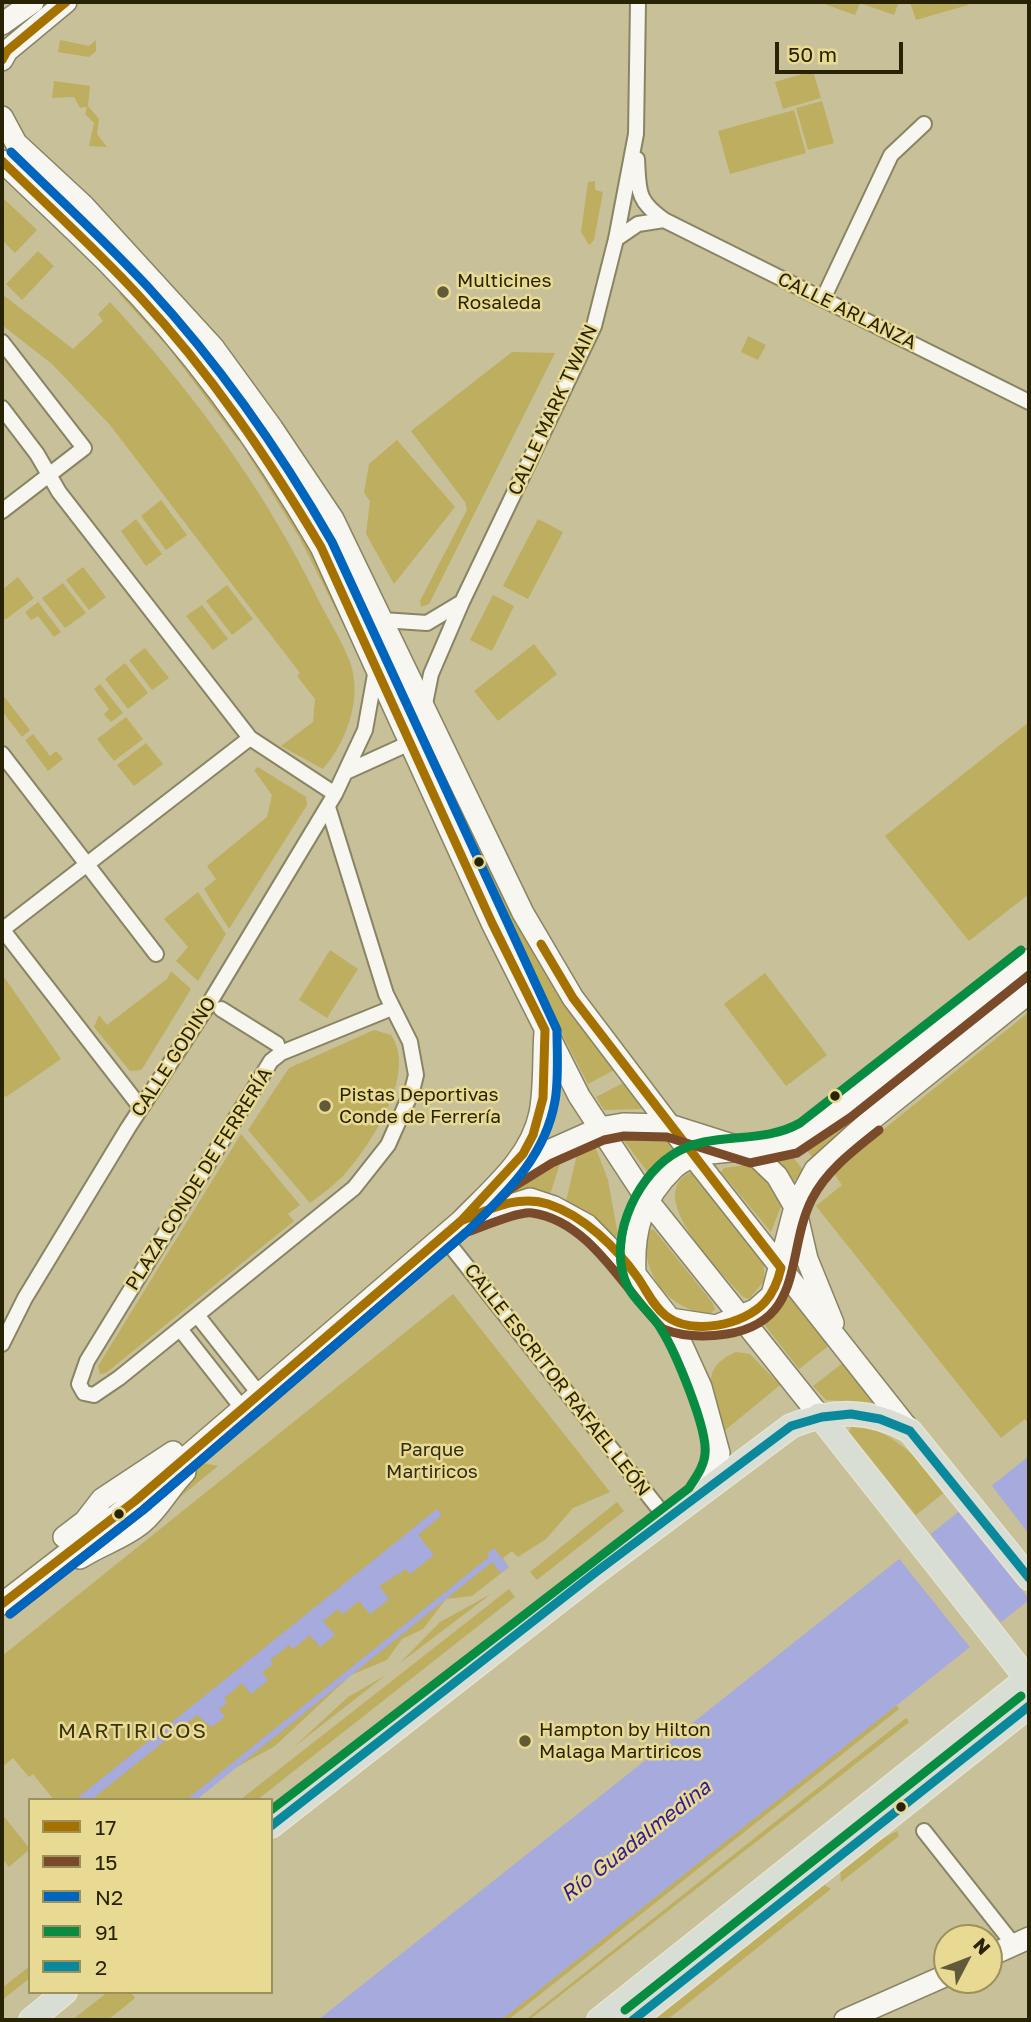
<!DOCTYPE html>
<html>
<head>
<meta charset="utf-8">
<style>
  body { margin:0 }
  #map { position:relative; width:1031px; height:2022px; overflow:hidden; background:#c7c099; font-family:"Golos Text",sans-serif }
  canvas { display:block }
  .frame { position:absolute; inset:0; border:4px solid #292306; pointer-events:none }
  .legend { position:absolute; left:28px; top:1798px; width:245px; height:196px; box-sizing:border-box; background:#e8da93; border:2px solid #9c915b; margin:0; padding:9px 12px; list-style:none; font-size:21px; color:#292306 }
  .legend li { display:flex; align-items:center; gap:14px; height:35px }
  .legend b { width:35px; border:2px solid #9c915b }
  .north { position:absolute; left:933px; top:1924px; width:70px; height:70px; box-sizing:border-box; background:#e8da93; border:2px solid #9c915b; border-radius:50%; rotate:48deg; font-size:19px; font-weight:700; line-height:28px; text-align:center; color:#292306 }
  .north::after { content:''; display:block; margin:auto; width:24px; height:32px; background:#605a39; clip-path:polygon(50% 0,100% 100%,50% 72%,0 100%) }
  .scale { position:absolute; left:775px; top:42px; width:128px; height:32px; box-sizing:border-box; border:4px solid #292306; border-top:0; padding-left:9px; font-size:21px; line-height:24px; white-space:nowrap; color:#292306; -webkit-text-stroke:5px #e8da93; paint-order:stroke }
</style>
</head>
<body>
<div id="map">
<canvas width="1031" height="2022"></canvas>
<div class="frame"></div>
<ul class="legend">
<li><b style="height:9px;background:#a57202"></b>17</li>
<li><b style="height:9px;background:#7a4b2a"></b>15</li>
<li><b style="height:9px;background:#0065bd"></b>N2</li>
<li><b style="height:9px;background:#088c42"></b>91</li>
<li><b style="height:9px;background:#0a889c"></b>2</li>
</ul>
<div class="north">N</div>
<div class="scale">50 m</div>
</div>
<script>
const ctx = document.querySelector('canvas').getContext('2d');
ctx.lineJoin = 'round';
function paint(path, color) {
  ctx.fillStyle = color;
  ctx.fill(path, 'evenodd');
}
function stroke(path, color, width, dash) {
  ctx.strokeStyle = color;
  ctx.lineWidth = width;
  ctx.lineCap = dash ? 'butt' : 'round';
  ctx.setLineDash(dash || []);
  ctx.stroke(path);
}
function drawText(font, color, halo, rows, align = 'center') {
  ctx.font = font + ' "Golos Text",sans-serif';
  ctx.lineWidth = 5;
  ctx.setLineDash([]);
  ctx.textBaseline = 'middle';
  ctx.strokeStyle = halo;
  ctx.fillStyle = color;
  for (const [text, x, y, turn = 0] of rows) {
    ctx.save();
    ctx.translate(x, y);
    ctx.rotate((+turn || 0) * Math.PI / 180);
    ctx.textAlign = isNaN(turn) ? turn : align;
    if (halo) ctx.strokeText(text, 0, 0);
    ctx.fillText(text, 0, 0);
    ctx.restore();
  }
}
paint(new Path2D(`
  M819 2H899L894 15 860 3 855 15Z
  M910 2H967L968 5 916 20Z
  M60 40 89 46 96 40V51L89 57 58 52Z
  M813 71 821 98 783 109 775 82Z
  M54 81 90 86 88 106 99 119 97 134 107 147 89 146 94 123 85 114 87 107 80 108 74 97 52 98Z
  M822 101 834 143 808 150 796 108Z
  M794 110 806 153 730 174 718 131Z
  M595 181V190L603 192 594 240 589 245 581 232 588 182Z
  M2 197 37 230 15 253 2 240Z
  M38 251 54 266 22 300 6 284Z
  M121 291 169 344 241 439 238 441 167 346 119 294Z
  M2 294 73 349 103 321 98 314 110 302C193 392 266 491 320 603 330 623 344 644 351 665 362 701 346 742 323 769L281 746 313 722 315 699 297 676 300 673 110 425 52 364 2 325Z
  M748 336 766 345 758 360 741 352Z
  M512 352 555 353 429 604 421 607 420 601 467 510 465 502 411 431Z
  M268 437 333 542 417 716 412 718 339 565 264 440Z
  M397 440 455 507 394 584 366 534 370 501 364 493 369 464Z
  M250 452 316 560 363 663 299 537 247 453Z
  M161 500 187 535 166 550 141 516Z
  M136 519 162 554 146 566 121 531Z
  M538 519 563 532 528 599 503 586Z
  M83 567 106 597 89 610 66 580Z
  M18 577 34 598 5 620 2 615V590Z
  M63 583 86 613 65 628 42 598Z
  M227 585 253 619 232 635 206 601Z
  M493 595 514 606 492 651 470 640Z
  M38 602 61 632 54 637 38 616 31 620 25 612Z
  M202 605 228 639 213 650 186 616Z
  M534 644 557 674 498 721 474 691Z
  M145 648 169 678 152 690 129 660Z
  M125 663 148 693 128 709 105 679Z
  M100 684 123 713 111 722 104 714 109 709 94 689Z
  M2 694 30 730 22 737 2 711Z
  M126 717 143 739 114 761 97 739Z
  M1029 722V894L969 941 885 836Z
  M33 734 50 756 56 751 63 759 48 771 25 740Z
  M146 743 163 764 134 786 117 765Z
  M438 764C491 871 540 976 614 1070L588 1084 548 1007 435 766Z
  M258 767 306 797 307 805 229 929 204 889 216 879 207 866 267 817 272 795 254 770Z
  M198 892 226 934 198 981 176 961 188 947 164 919Z
  M330 950 358 969 327 1018 299 1000Z
  M171 971 191 989 144 1066 141 1070 130 1071 94 1027 99 1015 107 1025 167 979Z
  M765 973 827 1055 786 1086 724 1004Z
  M1029 973V983L812 1157 804 1147Z
  M2 974 61 1059 6 1097 2 1092Z
  M1029 1012V1424L1025 1419 1001 1438 816 1206 842 1185 832 1171Z
  M374 1030 391 1035C418 1074 370 1146 343 1176 333 1186 321 1195 310 1203L248 1130 289 1068Z
  M623 1083 641 1105V1109L604 1110 596 1097Z
  M661 1131 678 1152 649 1174 619 1134Z
  M241 1134 300 1205 288 1214 294 1221 106 1373 100 1374 98 1366Z
  M593 1141 608 1180 618 1235 613 1239 590 1214 566 1201 580 1142Z
  M564 1150 550 1195 507 1190 508 1185Z
  M789 1152 803 1170 794 1182 774 1158Z
  M754 1164 783 1201 771 1232 721 1172 724 1168Z
  M691 1172 764 1263V1281L749 1299 743 1297C723 1273 641 1196 691 1172Z
  M648 1229 654 1230 712 1302 715 1309 711 1314C668 1311 638 1271 648 1229Z
  M453 1294 610 1492 573 1508 546 1539 518 1557 512 1551 503 1558 509 1567 472 1596 446 1599 423 1629 402 1639 387 1660 351 1675 275 1746 235 1768 196 1800H54L33 1774 29 1777 13 1758 2 1767V1656Z
  M785 1296H792L831 1344 799 1369 764 1324Z
  M736 1352 750 1354 780 1385 723 1432C714 1399 695 1369 736 1352Z
  M844 1362 875 1401 874 1403 826 1400 813 1386Z
  M852 1425C891 1427 923 1463 946 1491L916 1515 849 1432Z
  M203 1463 218 1466 163 1511 180 1483Z
  M617 1502 624 1511 537 1580 530 1572Z
  M509 1589 515 1597 257 1800H240Z
  M491 1594 400 1663 440 1622Z
  M386 1675 295 1746 348 1697Z
  M896 1705 899 1709 508 2020H501Z
  M906 1718 909 1722 529 2020H525Z
  M2 1814 30 1849 9 1867 2 1858Z
  M897 1831 899 1836 841 1882 840 1868 859 1852Z
  M823 1884 831 1889 667 2020H647Z
  M30 1966V1978L2 2000V1988Z
  M108 1992H131L135 1998 108 2020H72Z`), '#bdae60');
paint(new Path2D(`
  M1029 1456V1600L501 2020H318Z
  M437 1509 442 1515 418 1535 434 1555 410 1574 406 1569 379 1586 389 1599 370 1614 359 1601 343 1614 338 1609 323 1621 335 1635 320 1647 310 1635 293 1649 289 1645 270 1660 273 1664 262 1672 268 1680 251 1694 242 1683 224 1698 227 1703 219 1709 225 1717 211 1727 197 1715 91 1800H75Z
  M494 1548 509 1567 501 1573 492 1562 196 1800H186L489 1557 487 1554Z`), '#a7aadc');
paint(new Path2D(`
  M989 1482 1029 1534V1599L958 1507Z
  M928 1531 1003 1625 972 1650 897 1556Z`), '#c7c099');
const street = new Path2D(`
  M637 159C639 191 636 200 664 220
  M616 239 638 224 664 220 1029 402
  M823 299 891 155 924 124
  M2 342 84 448 2 511
  M2 408 37 454 59 492 250 738 335 794
  M382 620 427 623 462 602
  M2 754 156 954
  M348 771 412 742 424 709 431 674 462 602 594 326 616 239 636 134 638 2
  M328 807 386 994 410 1042 416 1075 412 1091 388 1145 354 1188 119 1378 94 1395 84 1393 79 1384 87 1361 271 1061 281 1053 392 1008
  M2 929 141 1108
  M2 930 250 738
  M221 1009 277 1044
  M446 1240 667 1519
  M197 1315 260 1395
  M180 1329 242 1408
  M2 1344 25 1298 128 1128 210 1002 335 794 365 730 376 669
  M924 1831 1014 1945`);
const secondary = new Path2D(`
  M2 24 33 2
  M2 60 7 51 66 2
  M2 117 16 143 84 206 213 347 272 428 333 519 523 913 573 998 692 1155 910 1431
  M2 161C38 196 74 229 110 265 192 348 262 445 321 547L492 923 579 1096 648 1201 819 1415
  M513 1172 546 1152 600 1128 623 1124 669 1125 751 1151 777 1176 795 1207 807 1259 833 1323
  M464 1220 530 1199 554 1207 587 1225 635 1274 670 1319 701 1387 719 1453 713 1472 699 1494
  M635 1274C633 1230 641 1200 674 1168 700 1143 757 1157 792 1142 818 1131 851 1101 874 1083 926 1042 977 1001 1029 960
  M670 1319 716 1326 755 1310 772 1295 795 1207 815 1170 867 1123 1029 993
  M64 1537 85 1521 102 1499 173 1452
  M80 1558C100 1545 124 1538 142 1523 160 1508 169 1488 185 1472
  M2 1604 135 1501 461 1221C491 1190 531 1158 540 1113 545 1087 543 1059 545 1032
  M989 1956 1029 1938
  M845 2020 947 1975`);
const primary = new Path2D(`
  M819 1415 1029 1681
  M271 1826 596 1572 791 1426C833 1409 870 1409 910 1431L1029 1578
  M31 2020 65 1992
  M599 2020 1029 1677
  M633 2020 1029 1706`);
stroke(street, '#898464', 18);
stroke(secondary, '#898464', 24);
stroke(primary, '#e6e3d1', 26);
stroke(street, '#f7f6f0', 14);
stroke(secondary, '#f7f6f0', 21);
stroke(primary, '#d8ded4', 23);
stroke(new Path2D(`
  M2 60 7 51 66 2
  M2 161C48 206 96 249 139 296 210 372 268 458 321 547L492 923 545 1030 543 1098 533 1135 523 1154 461 1221 135 1501 2 1604
  M461 1221C488 1210 518 1194 548 1204 584 1216 616 1247 638 1278 647 1291 653 1306 666 1316 693 1336 744 1325 765 1302 774 1292 778 1281 781 1268L573 998 541 944`), '#a57202', 9);
stroke(new Path2D(`
  M465 1233C480 1228 518 1211 532 1213 591 1221 625 1292 663 1329 683 1337 707 1337 727 1334 806 1321 785 1252 812 1199 827 1170 854 1150 879 1130
  M10 1614 143 1510 469 1230 510 1189 552 1163 604 1140 624 1136 667 1137 750 1163 797 1153 851 1117 1029 975`), '#7a4b2a', 9);
stroke(new Path2D(`
  M10 1614 143 1510 469 1230C507 1192 545 1157 555 1101 559 1079 557 1053 557 1030L332 542C280 451 219 364 148 287 104 240 57 197 11 152`), '#0065bd', 9);
stroke(new Path2D(`
  M271 1810 689 1488C695 1478 704 1467 705 1454 708 1429 675 1351 661 1329 652 1313 636 1303 628 1287 606 1244 634 1180 672 1155 711 1129 760 1146 800 1123L1021 950
  M625 2010 1021 1696`), '#088c42', 9);
stroke(new Path2D(`
  M271 1826 596 1572 791 1426 822 1417 851 1414 880 1419 910 1431 1029 1578
  M633 2020 1029 1706`), '#0a889c', 9);
for (const [x, y, r, color] of [
  [443,292,7,"#605a39"],
  [479,862,6,"#292306"],
  [835,1096,6,"#292306"],
  [325,1106,7,"#605a39"],
  [119,1514,6,"#292306"],
  [525,1741,7,"#605a39"],
  [901,1807,6,"#292306"]
]) {
  const dot = new Path2D();
  dot.arc(x, y, r, 0, 2 * Math.PI);
  ctx.fillStyle = color;
  ctx.fill(dot);
  stroke(dot, '#e8da93', 2.5);
}
drawText('19px', '#292306', '#e8da93', [
  ["Multicines",457,281],
  ["Rosaleda",457,303],
  ["Pistas Deportivas",339,1095],
  ["Conde de Ferrería",339,1117],
  ["Hampton by Hilton",539,1730],
  ["Malaga Martiricos",539,1752]
], 'left');
drawText('19px', '#292306', '#e8da93', [
  ["CALLE ARLANZA",847,311,26],
  ["CALLE MARK TWAIN",553,410,-65],
  ["CALLE GODINO",174,1057,-57],
  ["PLAZA CONDE DE FERRERÍA",199,1179,-58],
  ["CALLE ESCRITOR RAFAEL LEÓN",557,1380,52]
]);
drawText('19px', '#302c15', '#e8da93', [
  ["Parque",432,1450],
  ["Martiricos",432,1472]
]);
ctx.letterSpacing = '2px';
drawText('21px', '#3a340e', '#e8da93', [
  ["MARTIRICOS",133,1731]
]);
ctx.letterSpacing = '0px';
drawText('italic 21px', '#301897', '#e8da93', [
  ["Río Guadalmedina",636,1841,-38]
]);
</script>
</body>
</html>
